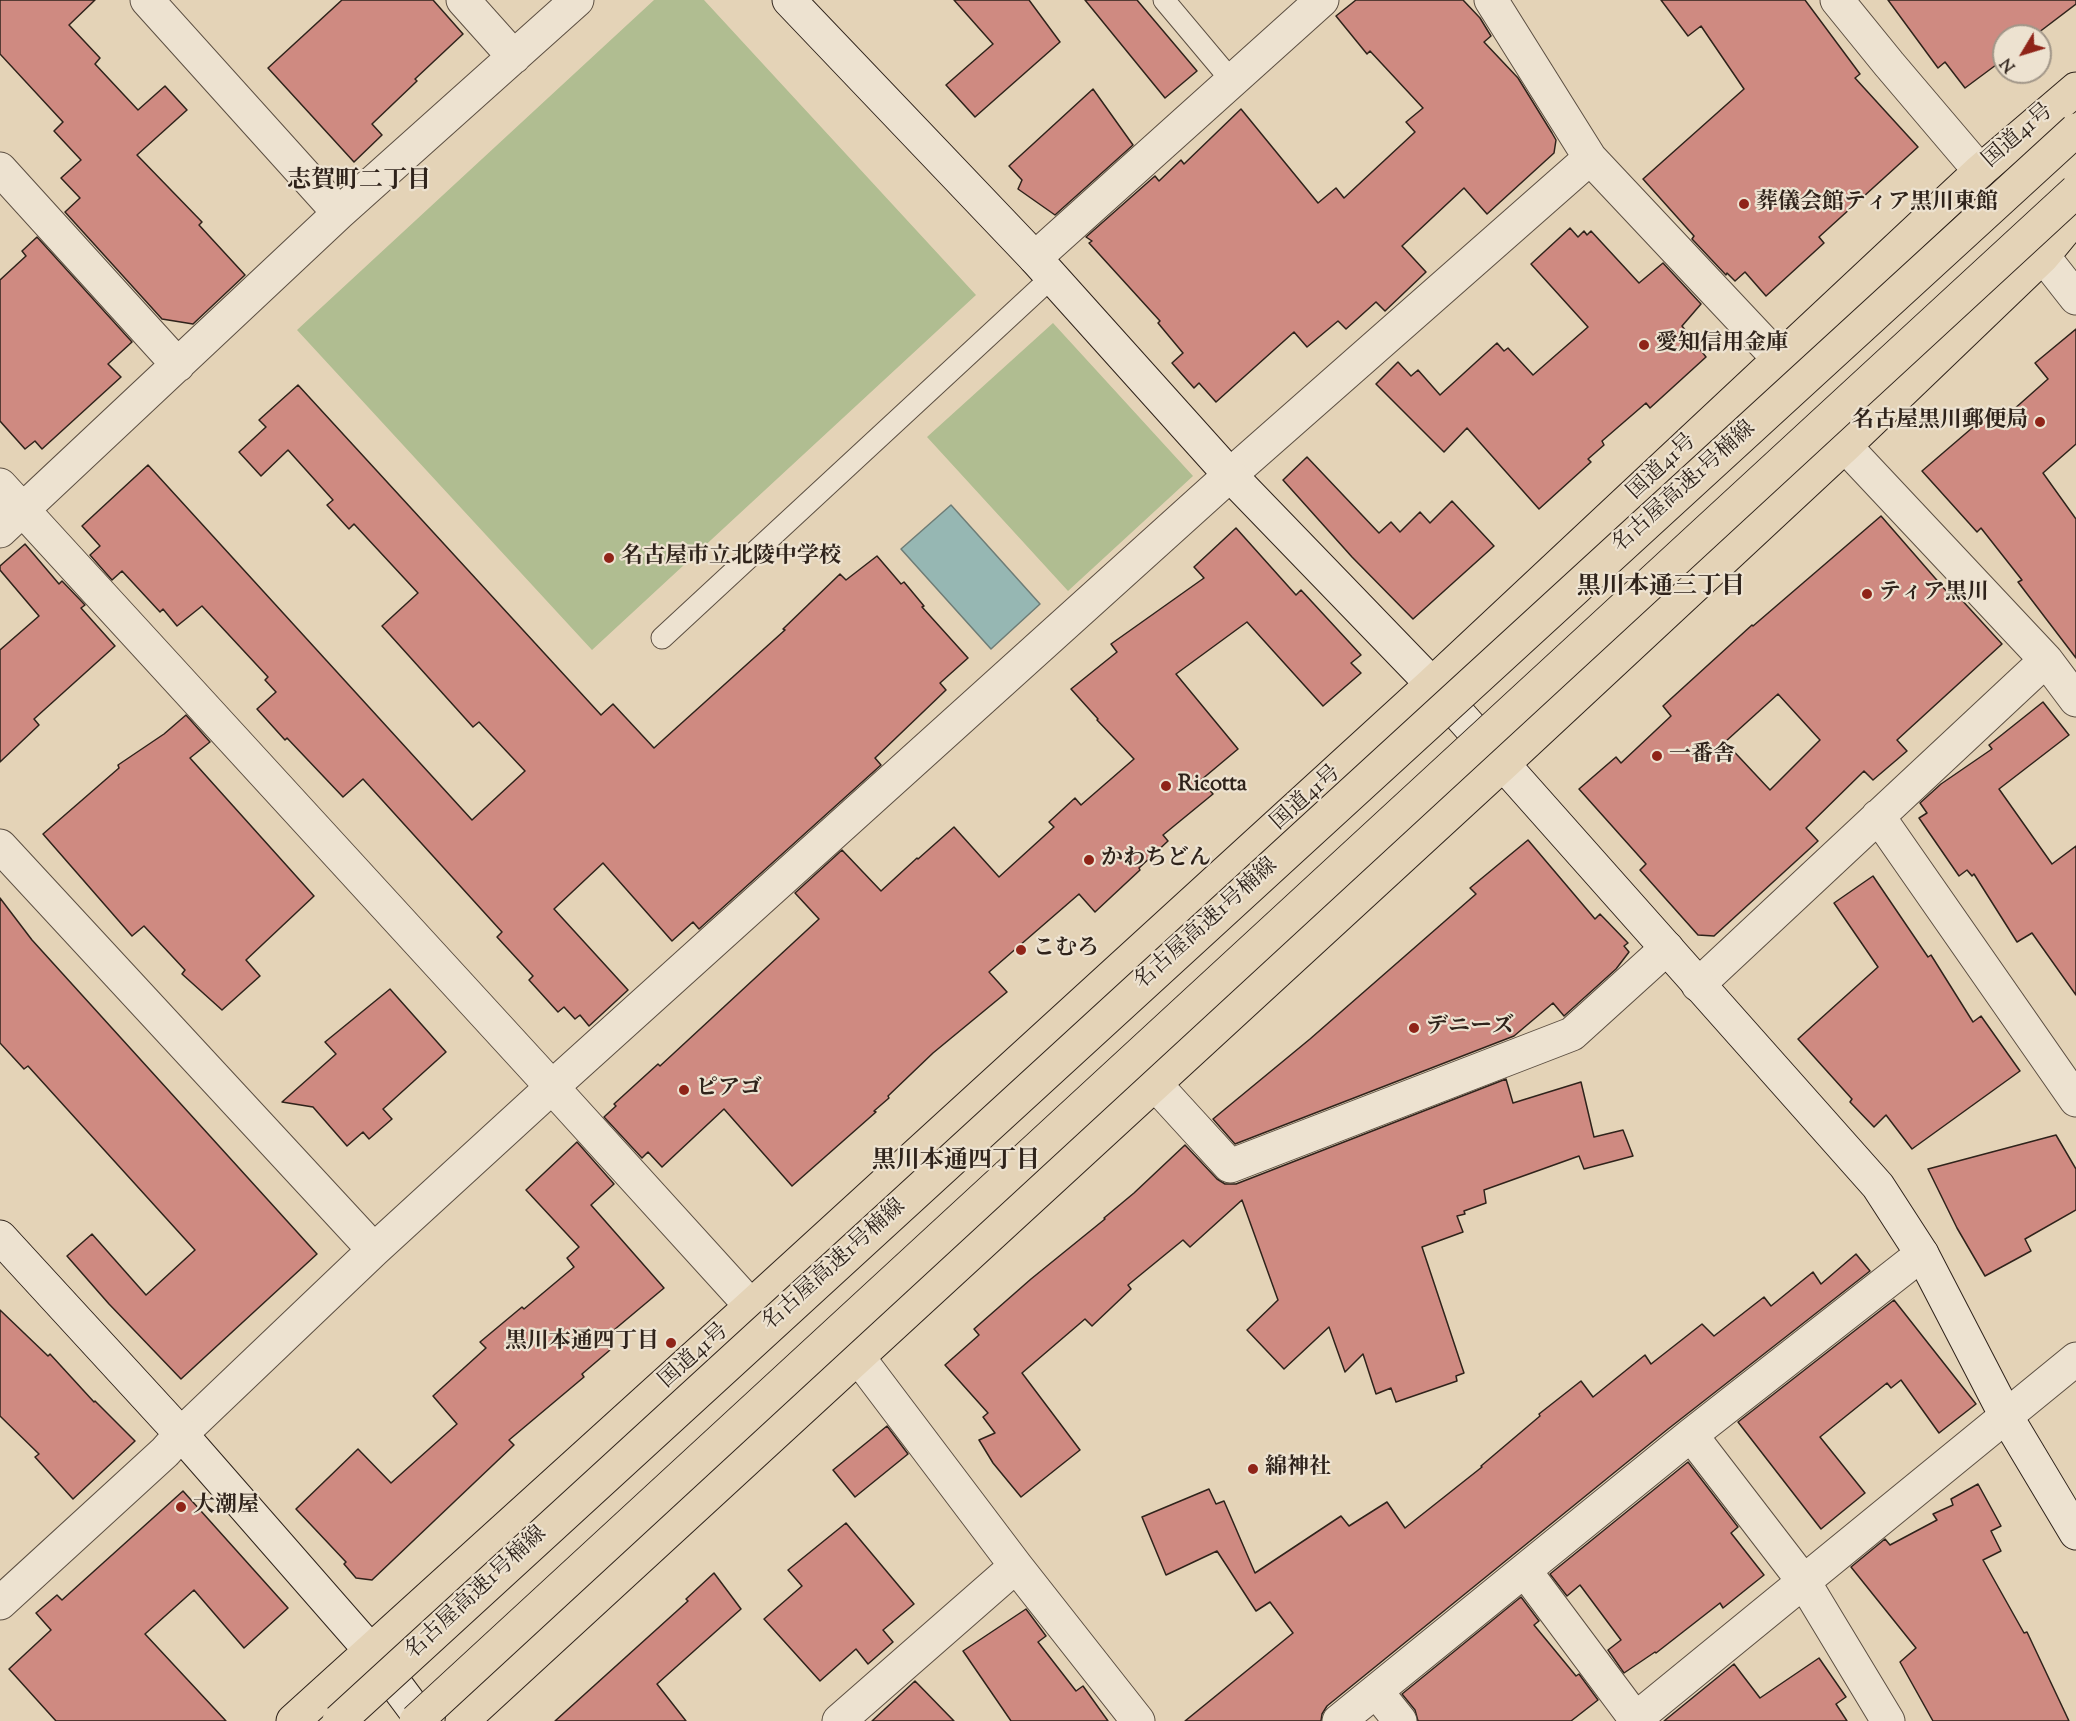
<!DOCTYPE html>
<html>
<head>
<meta charset="utf-8">
<style>
  body { margin:0 }
  #map { position:relative; width:2076px; height:1721px; overflow:hidden; background:#e4d3b7; font-family:"Sorts Mill Goudy",serif }
  canvas { display:block }
  .north { position:absolute; left:1992px; top:24px; width:60px; height:60px; box-sizing:border-box; background:#ede2d0; border:2px solid #a19688; border-radius:50%; rotate:232deg; font-size:16px; font-weight:700; line-height:24px; text-align:center; color:#2f231b }
  .north::after { content:''; display:block; margin:auto; width:21px; height:27px; background:#8f2418; clip-path:polygon(50% 0,100% 100%,50% 72%,0 100%) }
</style>
</head>
<body>
<div id="map">
<canvas width="2076" height="1721"></canvas>
<div class="north">N</div>
</div>
<script>
const ctx = document.querySelector('canvas').getContext('2d');
ctx.lineJoin = 'round';
function paint(path, color) {
  ctx.fillStyle = color;
  ctx.fill(path, 'evenodd');
}
function stroke(path, color, width, dash) {
  ctx.strokeStyle = color;
  ctx.lineWidth = width;
  ctx.lineCap = dash ? 'butt' : 'round';
  ctx.setLineDash(dash || []);
  ctx.stroke(path);
}
function drawText(font, color, halo, rows, align = 'center') {
  ctx.font = font + ' "Sorts Mill Goudy","Noto Serif JP",serif';
  ctx.lineWidth = 4.5;
  ctx.setLineDash([]);
  ctx.textBaseline = 'middle';
  ctx.strokeStyle = halo;
  ctx.fillStyle = color;
  for (const [text, x, y, turn = 0] of rows) {
    ctx.save();
    ctx.translate(x, y);
    ctx.rotate((+turn || 0) * Math.PI / 180);
    ctx.textAlign = isNaN(turn) ? turn : align;
    if (halo) ctx.strokeText(text, 0, 0);
    ctx.fillText(text, 0, 0);
    ctx.restore();
  }
}
paint(new Path2D(`
  M654 0H704L976 295 592 650 297 330Z
  M1053 323 1193 476 1068 591 927 437Z`), '#b0bd91');
const water = new Path2D(`
  M951 505 1040 604 991 649 901 549Z`);
paint(water, '#96b7b3');
stroke(water, '#6d7c76', 1.5);
const building = new Path2D(`
  M0 0H95L69 25 100 58 95 64 138 110 165 86 187 110 137 155 202 222 199 225 245 275 193 324 162 319 65 212 80 198 61 178 81 160 54 131 63 122 0 54Z
  M342 0H433L463 34 415 79 417 81 372 124 382 135 354 162 268 68Z
  M954 0H1029L1060 42 975 117 946 85 993 44Z
  M1085 0H1137L1197 71 1165 98Z
  M1356 0H1463L1480 18 1491 36 1484 42 1518 78 1552 133 1556 140 1554 153 1487 214 1464 188 1402 246 1426 272 1385 311 1376 302 1346 329 1338 321 1307 347 1294 332 1216 402 1199 383 1194 388 1172 363 1183 353 1158 323 1160 321 1089 243 1092 241 1086 237 1155 176 1159 181 1181 160 1184 164 1241 109 1318 203 1336 188 1344 198 1415 132 1406 122 1423 108 1370 51 1367 54 1336 16Z
  M1661 0H1805L1860 74 1855 78 1918 147 1819 237 1824 243 1766 296 1745 272 1735 281 1727 273 1726 275 1692 239 1694 236 1643 179 1744 89 1701 26 1688 36Z
  M1888 0H2076V4L2034 36H2004V59L1965 88 1945 62 1938 68Z
  M1093 89 1133 145 1055 215 1018 189 1022 180 1009 166Z
  M1570 228 1578 237 1584 231 1587 235 1591 231 1639 283 1663 263 1701 304 1682 326 1706 357 1650 408 1646 403 1602 441 1604 445 1588 459 1591 462 1539 509 1467 428 1444 452 1376 384 1398 362 1411 376 1418 370 1440 395 1497 343 1504 351 1508 348 1533 375 1588 327 1531 264Z
  M37 237 132 342 108 364 121 377 42 449 35 441 25 449 0 421V280L26 256 22 251Z
  M2076 329V444L2043 473 2076 519V658L2018 582 2022 580 1981 528 1977 532 1922 471 1986 416 1995 426 2048 379 2035 363Z
  M298 385 601 715 613 704 654 748 785 630 783 629 840 574 846 580 877 556 901 584 904 582 924 606 922 607 968 658 940 683 946 690 875 758 881 765 699 929 693 922 672 941 603 863 554 909 628 990 589 1026 580 1015 575 1019 564 1007 558 1012 529 980 533 976 497 937 502 932 363 779 343 797 287 738 285 740 257 709 276 692 265 680 268 677 202 606 177 626 163 609 160 612 122 571 112 580 90 555 100 546 82 526 148 465 472 820 525 771 479 722 473 727 382 626 418 593 354 524 349 529 327 505 333 500 288 450 261 476 239 452 266 427 259 420Z
  M1307 457 1379 533 1391 522 1400 532 1420 512 1430 523 1452 501 1494 546 1413 619 1352 557 1283 480Z
  M1881 516 1955 601 1959 597 2002 644 1897 740 1907 751 1873 780 1864 771 1806 828 1818 841 1714 936 1698 935 1640 870 1646 864 1579 789 1616 757 1621 763 1671 716 1663 706 1752 625 1753 626ZM1778 694 1820 740 1770 790 1725 742Z
  M1236 528 1296 595 1301 590 1361 655 1351 663 1361 673 1323 706 1247 622 1176 674 1238 749 1201 780 1213 794 1163 835 1168 841 1139 868 1140 870 1095 912 1079 894 989 972 1007 992 933 1053 888 1096 889 1098 874 1111 876 1112 792 1186 724 1109 662 1167 648 1152 642 1158 604 1117 616 1106 614 1104 658 1064 660 1066 819 919 795 893 842 850 881 891 917 858 918 859 954 827 999 877 1054 827 1049 822 1075 798 1081 805 1134 759 1097 720 1098 719 1071 689 1117 652 1111 644 1204 578 1194 567Z
  M25 544 59 584 62 581 85 605 81 608 115 646 34 719 39 725 0 762V650L39 616 0 570V566Z
  M2043 702 2069 735 1999 789 2052 864 2076 846V995L2032 933 2017 942 1974 874 1972 876 1967 870 1959 876 1919 818 1927 813 1920 803 1941 784 1992 749 1989 745Z
  M186 715 210 742 190 758 314 896 246 960 260 976 222 1010 182 974 185 970 144 926 132 936 43 834 119 768 118 765 164 734Z
  M1528 840 1595 919 1600 914 1628 943 1624 946 1629 952 1616 969 1564 1016 1553 1003 1514 1036 1235 1144 1213 1119 1310 1039 1476 894 1470 888Z
  M1873 876 1928 957 1931 955 1973 1022 1981 1016 2020 1071 1912 1149 1886 1115 1874 1127 1850 1102 1852 1099 1798 1039 1878 967 1834 903Z
  M0 898 32 940 317 1254 181 1379 109 1304 67 1256 92 1234 146 1295 195 1250 28 1066 24 1069 0 1043Z
  M390 989 446 1052 383 1109 392 1119 369 1139 363 1132 347 1146 313 1107 282 1102 336 1054 325 1042Z
  M1506 1079 1513 1103 1581 1082 1594 1137 1623 1130 1633 1156 1584 1169 1579 1156 1484 1190 1486 1203 1464 1211 1465 1214 1457 1216 1463 1232 1422 1247 1464 1373 1456 1376 1457 1381 1396 1402 1391 1388 1376 1394 1363 1354 1345 1372 1329 1327 1284 1369 1247 1330 1278 1300 1242 1200 1190 1247 1183 1240 1128 1285 1131 1289 1092 1326 1085 1319 1022 1373 1080 1450 1021 1497 993 1463 979 1440 995 1433 983 1417 988 1413 945 1365 979 1335 974 1329 1031 1279 1105 1219 1104 1218 1134 1193 1185 1145 1217 1179 1225 1184H1236Z
  M2056 1135 2076 1169V1210L2025 1239 2031 1251 1985 1276 1957 1228 1928 1169Z
  M577 1142 614 1184 591 1205 664 1288 602 1340 610 1350 582 1374 584 1377 509 1440 514 1445 372 1580 356 1578 344 1564 346 1562 296 1509 358 1449 391 1483 457 1424 433 1396 486 1348 480 1342 522 1307 524 1309 574 1267 567 1258 579 1247 526 1190Z
  M1856 1254 1870 1271 1668 1429 1327 1706 1322 1714 1321 1721H1185L1293 1633 1270 1602 1256 1611 1217 1551 1166 1575 1142 1517 1209 1489 1216 1504 1224 1501 1255 1573 1341 1516 1349 1526 1387 1502 1405 1528 1482 1467 1481 1466 1540 1416 1539 1414 1581 1381 1593 1397 1645 1355 1651 1364 1702 1324 1714 1336 1764 1297 1771 1306 1813 1272 1821 1284Z
  M1894 1300 1976 1404 1939 1433 1901 1380 1891 1388 1887 1383 1820 1437 1865 1493 1821 1529 1738 1422Z
  M0 1310 48 1356 50 1354 94 1402 95 1401 135 1441 73 1499 35 1457 39 1454 0 1416Z
  M887 1426 908 1454 855 1497 833 1470Z
  M1688 1462 1738 1527 1731 1533 1764 1575 1723 1608 1720 1603 1656 1653 1655 1652 1624 1673 1608 1650 1621 1640 1580 1585 1567 1596 1550 1574Z
  M1978 1484 2001 1526 1991 1531 2001 1551 1983 1560 2024 1633 2027 1632 2069 1721H1933L1900 1662 1916 1648 1851 1567 1885 1539 1890 1545 1937 1520 1933 1514 1953 1505 1951 1499Z
  M183 1491 288 1608 244 1648 194 1590 145 1634 226 1721H56L9 1669 51 1630 36 1613 57 1595 62 1600Z
  M846 1523 914 1604 883 1630 893 1642 868 1664 856 1649 820 1681 764 1619 802 1586 788 1570Z
  M714 1573 741 1609 657 1684 686 1721H555L688 1601 686 1599Z
  M1521 1597 1539 1621 1534 1625 1576 1676 1579 1674 1598 1700 1571 1721H1418L1415 1710 1402 1694Z
  M1026 1609 1046 1636 1038 1642 1076 1691 1083 1686 1108 1721H1011L963 1651Z
  M1819 1658 1846 1697 1836 1704 1847 1721H1664L1734 1664 1760 1698Z
  M915 1681 954 1721H872Z`);
paint(building, '#cf8a81');
stroke(building, '#2f231b', 1.5);
const lane = new Path2D(`
  M1164 0 1232 81
  M662 638 1052 277`);
const street = new Path2D(`
  M147 0 339 213
  M463 0 514 57
  M1491 0 1590 158 1779 359
  M1837 0 1889 64 1980 171
  M0 169 178 365
  M2043 256 2076 298
  M1035 258 1322 0
  M1845 446 2046 660 2076 700
  M0 485 552 1087 751 1306
  M0 531 339 213 577 0
  M1878 816 2076 1100
  M0 846 374 1250
  M1698 985 2046 660
  M1155 1084 1230 1166 1572 1034 1667 948
  M858 1357 1016 1566 1138 1721
  M1691 1435 1804 1582 1888 1721
  M1525 1571 1637 1721
  M0 1603 165 1452 181 1434 374 1250 552 1087 1230 475 1590 158
  M1376 1691 1400 1721
  M839 1721 1016 1566
  M1339 1721 1691 1435 1922 1254
  M1633 1721 2076 1359`);
const secondary = new Path2D(`
  M789 0 1035 258 1230 475 1432 684 1878 1186 1922 1254 2006 1416 2076 1533
  M0 1237 181 1434 370 1650 423 1721`);
const highway = new Path2D(`
  M293 1721 751 1306 1432 684 1980 171 2076 89
  M462 1721 1503 764 1845 446 2043 256 2076 216`);
stroke(lane, '#5c4f42', 23);
stroke(street, '#5c4f42', 35);
stroke(secondary, '#2f231b', 35);
stroke(highway, '#2f231b', 35);
stroke(lane, '#ede2d0', 21);
stroke(street, '#ede2d0', 33);
stroke(secondary, '#ede2d0', 33);
stroke(highway, '#e4d3b7', 33);
const highwayBridge = new Path2D(`
  M339 1721 2076 130
  M416 1721 2076 191`);
stroke(highwayBridge, '#2f231b', 35, []);
stroke(highwayBridge, '#e4d3b7', 33);
for (const [x, y, r, color] of [
  [1744,204,6,"#8f2418"],
  [1644,345,6,"#8f2418"],
  [2040,422,6,"#8f2418"],
  [609,558,6,"#8f2418"],
  [1867,594,6,"#8f2418"],
  [1657,756,6,"#8f2418"],
  [1166,786,6,"#8f2418"],
  [1089,860,6,"#8f2418"],
  [1021,950,6,"#8f2418"],
  [1414,1028,6,"#8f2418"],
  [684,1090,6,"#8f2418"],
  [671,1343,6,"#8f2418"],
  [1253,1469,6,"#8f2418"],
  [181,1507,6,"#8f2418"]
]) {
  const dot = new Path2D();
  dot.arc(x, y, r, 0, 2 * Math.PI);
  ctx.fillStyle = color;
  ctx.fill(dot);
  stroke(dot, '#ede2d0', 2);
}
drawText('22px', '#2f231b', '#ede2d0', [
  ["国道41号",2019,137,-41],
  ["国道41号",1663,468,-43],
  ["名古屋高速1号楠線",1685,488,-42],
  ["国道41号",1307,799,-42],
  ["名古屋高速1号楠線",1207,925,-42],
  ["名古屋高速1号楠線",835,1266,-42],
  ["国道41号",695,1357,-42],
  ["名古屋高速1号楠線",477,1594,-43]
]);
drawText('bold 22px', '#2f231b', '#ede2d0', [
  ["葬儀会館ティア黒川東館",1756,204],
  ["愛知信用金庫",1656,345],
  ["名古屋黒川郵便局",2028,422,"right"],
  ["名古屋市立北陵中学校",621,558],
  ["ティア黒川",1879,594],
  ["一番舎",1669,756],
  ["Ricotta",1178,786],
  ["かわちどん",1101,860],
  ["こむろ",1033,950],
  ["デニーズ",1426,1028],
  ["ピアゴ",696,1090],
  ["黒川本通四丁目",659,1343,"right"],
  ["綿神社",1265,1469],
  ["大潮屋",193,1507]
], 'left');
drawText('bold 24px', '#2f231b', '#ede2d0', [
  ["志賀町二丁目",359,183],
  ["黒川本通三丁目",1661,589],
  ["黒川本通四丁目",956,1163]
]);
</script>
</body>
</html>
